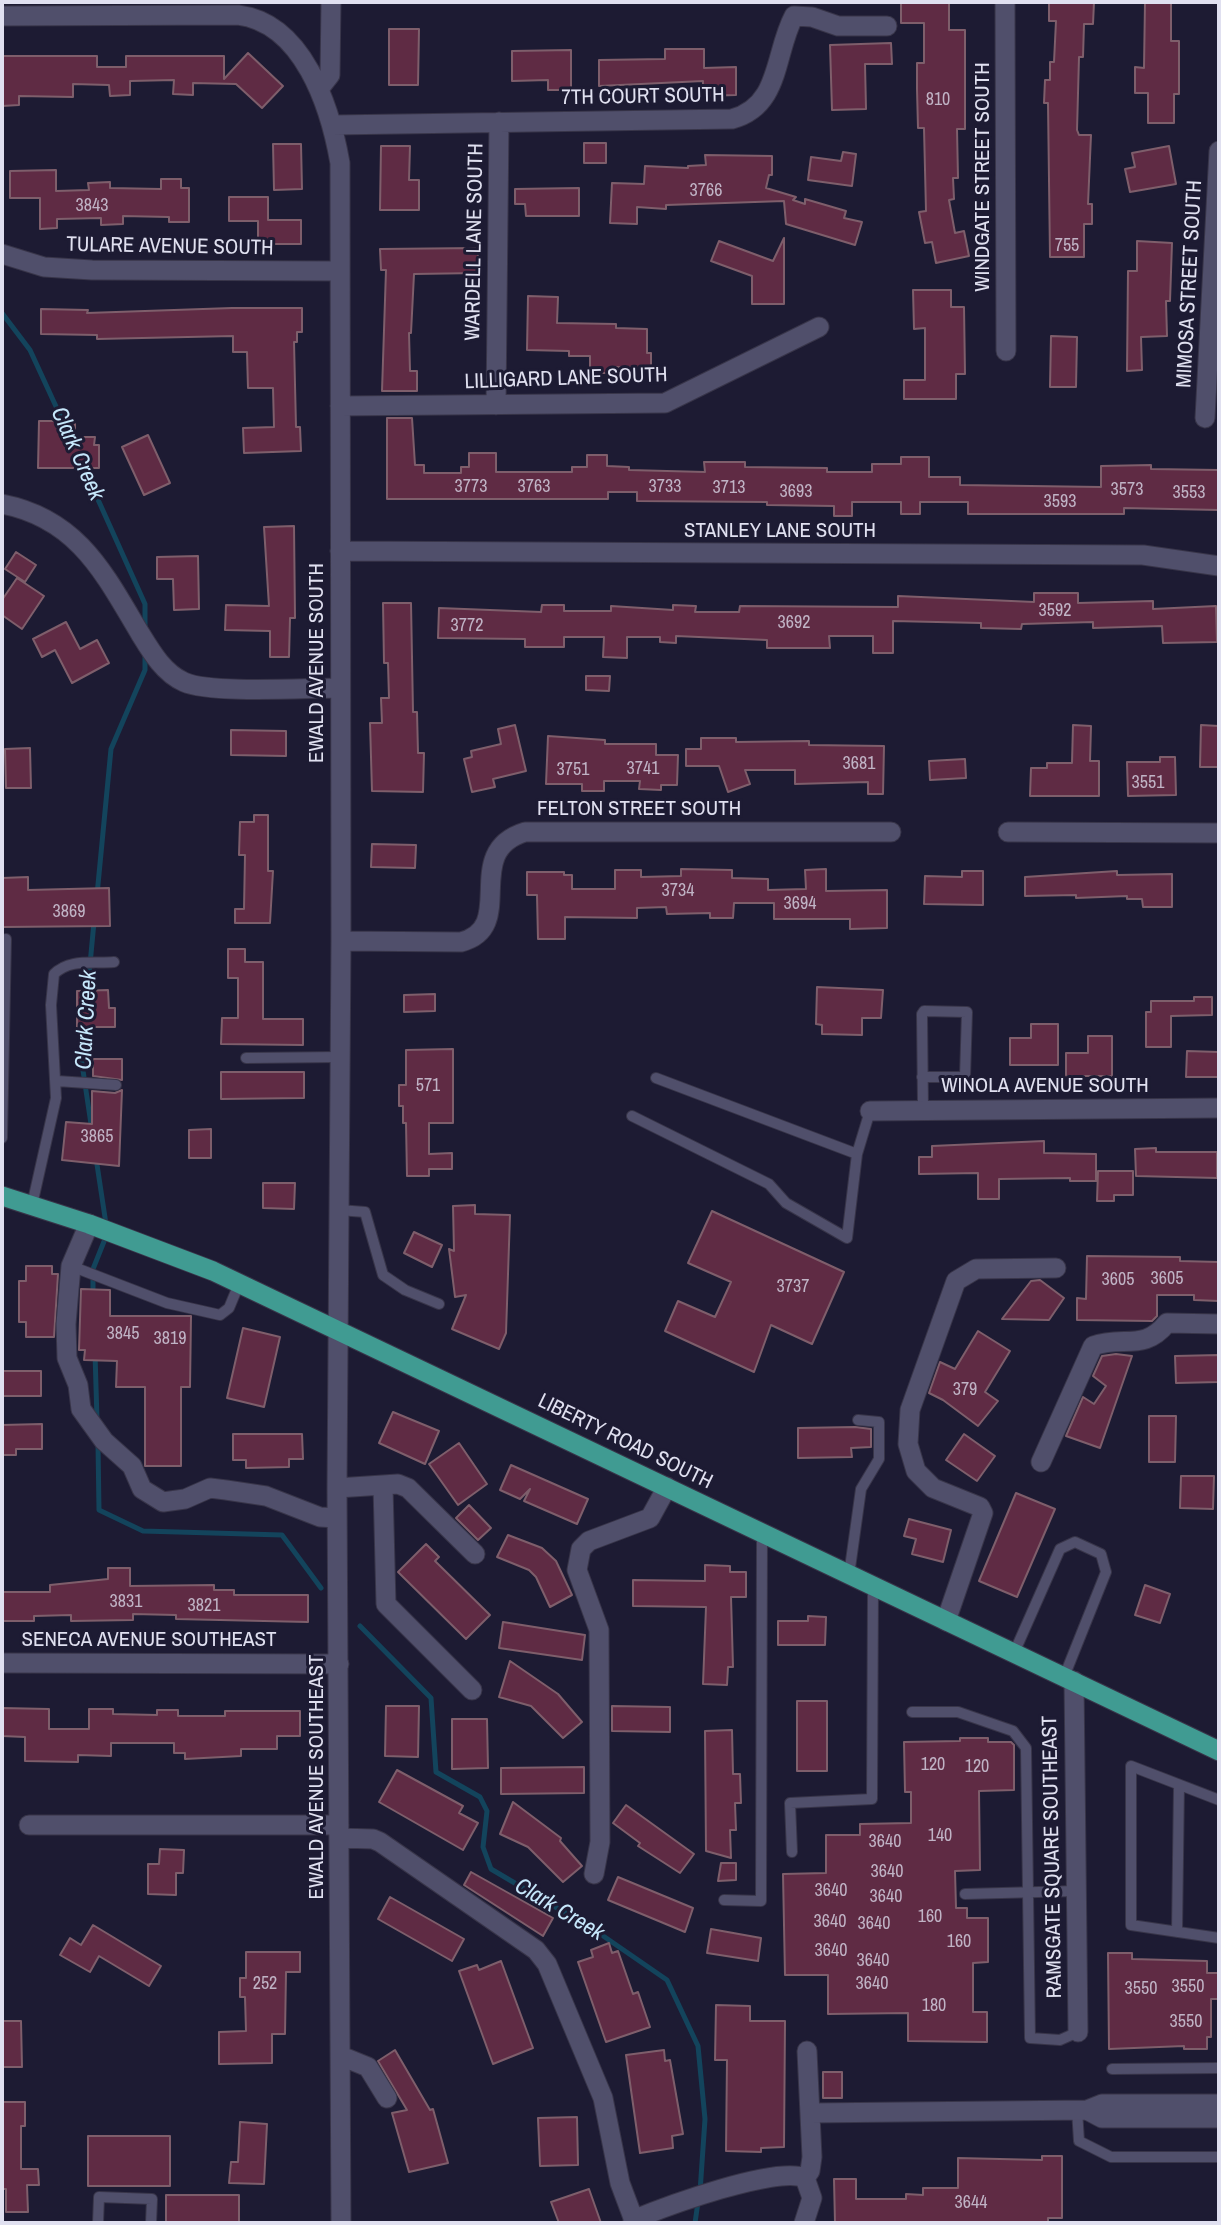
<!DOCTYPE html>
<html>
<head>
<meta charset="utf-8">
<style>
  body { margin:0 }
  #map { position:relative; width:1221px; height:2225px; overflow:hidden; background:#1d1b33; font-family:"Archivo Narrow",sans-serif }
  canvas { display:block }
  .frame { position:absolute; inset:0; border:4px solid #e0e0f0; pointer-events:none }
</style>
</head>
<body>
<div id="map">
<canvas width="1221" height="2225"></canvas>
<div class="frame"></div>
</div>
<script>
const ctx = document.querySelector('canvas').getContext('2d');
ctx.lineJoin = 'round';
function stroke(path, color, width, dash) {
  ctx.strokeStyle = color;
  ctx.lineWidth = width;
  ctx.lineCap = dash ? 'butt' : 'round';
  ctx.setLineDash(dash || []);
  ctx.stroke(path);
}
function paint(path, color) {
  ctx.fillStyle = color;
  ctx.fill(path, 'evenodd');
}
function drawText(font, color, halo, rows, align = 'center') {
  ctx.font = font + ' "Archivo Narrow",sans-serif';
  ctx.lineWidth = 6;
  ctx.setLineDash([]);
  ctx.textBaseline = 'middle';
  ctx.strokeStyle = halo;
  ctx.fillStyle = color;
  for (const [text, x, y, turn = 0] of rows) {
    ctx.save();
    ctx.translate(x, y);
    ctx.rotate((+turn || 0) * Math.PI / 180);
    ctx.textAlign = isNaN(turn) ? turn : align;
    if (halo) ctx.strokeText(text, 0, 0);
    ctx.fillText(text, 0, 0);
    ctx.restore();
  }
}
stroke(new Path2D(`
  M2 313 30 350 65 426
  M82 464 145 604V629
  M97 895 111 749 145 670V653
  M87 996 94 922
  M84 1023 81 1057 92 1131
  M96 1158 106 1224
  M93 1294V1269L107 1234
  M95 1353 97 1420
  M98 1444 99 1510 143 1531 282 1535 321 1588
  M360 1626 431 1698 436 1772 480 1797 487 1811 483 1847 491 1869 596 1931 667 1980 698 2046 705 2119 700 2192
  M695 2223 698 2202`), '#13445c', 5);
const building = new Path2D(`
  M901 2H949V30H965V129H957L958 178H953L954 199 949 200 955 233 964 231 969 256 936 263 932 242 925 243 919 212 926 211 924 128H918L917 89V63H924V23H901Z
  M1049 2H1094L1093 24H1084L1083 57H1079L1077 130 1079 135H1091L1088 204H1092V224H1084V257H1050L1048 103H1044L1045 80H1050V62H1054L1056 21H1049Z
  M1145 2H1171V41H1179V94H1174V123H1148V93H1135V67L1144 68Z
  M389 29H419L418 85H389Z
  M891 43 892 64H865L866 109 832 110 830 45Z
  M665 49H704V68L736 67V95L703 96V81L599 86V60L665 59Z
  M571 50V90H548V80L512 81V51Z
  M248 53 283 86 262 108 236 84 193 83V95L173 94 174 80 130 81V95L110 96 109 85 73 84V97L19 96V105L2 106V56H97V67H126V56H224V79Z
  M584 143H606V163H584Z
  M273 144H301L302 189 274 190Z
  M381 146H410L409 180H419V210H380Z
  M1169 146 1176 184 1130 192 1125 169 1135 167 1132 153Z
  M843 152 856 154 852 186 808 180 811 157 841 161Z
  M705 155 772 156V175H769L766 188 796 197 793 200 805 204V199L846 211 844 218 862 222 855 245 786 224 784 201 666 205V209L637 207V224L610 223 612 183 644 184 645 166 688 168V166L706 165Z
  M56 170V191L89 190 88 183 110 182V188L161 189V179H181V188H189V222H169V217L123 216V224L101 225V218L57 219V228L40 229V198H10V171Z
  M579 188V216H526L525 204H515V189Z
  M229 197H268V220H301V244H258V221H229Z
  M784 238V304H752V276L711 261 719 241 773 261Z
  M1137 241 1172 243 1170 301H1166L1167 336 1141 337 1142 370 1127 371 1128 271H1137Z
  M478 248V273L414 274 411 333H409L410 371H417V391H382L386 270H381L380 249Z
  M913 290H951V307H964L965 374H956V399H904V380H925V328L914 329Z
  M528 296 558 297 557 323 616 324V328L647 329V353H651V368L615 367V373H590V356H569V351L527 350Z
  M232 308H302V332H297V342H294L296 427H300L301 451 244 453 243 428 274 427 273 388H248L247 352H233V336L97 339V335L41 334V309L88 310 87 313Z
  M1051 336 1077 337 1076 387H1050Z
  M387 418H412L415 465H424V473H461V467H469V453H496V472H572V467H587V455H607V466L629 467V470L705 472 704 462H745V467L827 468V472H872V464H901V457H929V477H960V485L1101 487V466L1151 465V469L1219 470V510L1124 508V514H968V502H920V514H901V502H852V516H834V506L767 505V502L637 501V492H608V499H387Z
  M39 421H75V437H95L94 445H99V468H38Z
  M148 435 170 483 144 495 122 447Z
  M294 526 295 618H290L289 657H270V631L225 630 226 605 269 606 264 527Z
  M16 552 36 565 25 582 5 569Z
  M198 556 199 609 174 610 173 579H157V557Z
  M17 578 44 596 22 629 2 615V600Z
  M1034 593H1078V603L1153 601V609L1216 606 1217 642 1163 643 1162 626 1093 628V622L1022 624 1021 629 981 628V623L893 621V653H873V636H829L830 648H767V640L676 636V643L660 642V637H627V658L603 657 604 637H564V647H525V639L438 638 439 608 541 612 542 605H564V611H611V606L673 610V605L696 606 695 612H739L740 606 898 607V596L1034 602Z
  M383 603H411L413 712H417L418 753H424L423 792 372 791 370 723H382L381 698H389L388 663H384Z
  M66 622 80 649 97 640 109 663 72 683 55 650 42 657 33 639Z
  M586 676H610L609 691 586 690Z
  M515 725 526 771 493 779 495 787 472 792 464 759 472 757 471 751 501 744 498 729Z
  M1073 725 1091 726 1090 761H1099V796H1030L1031 768H1047V763H1072Z
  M1201 725 1219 726V767H1200Z
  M231 730 286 731V756L231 755Z
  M548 736 605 740V744H656V755H678L677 785H661V790L639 789 640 781H604V791H582V784H546Z
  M701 738H736V742L809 741V745L884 746 883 794H868V782L795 784V770H745L750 784 728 792 719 766H686V749H701Z
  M30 748 31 788H6L5 749Z
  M1160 757H1175L1176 795 1128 796 1127 762H1160Z
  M965 759 966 778 930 780 929 761Z
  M254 815H268V871H273L270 923H235V909H244L245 855H239L240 822H254Z
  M372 844 416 845 415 868 371 867Z
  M681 869 732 870V878L768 879V890L806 889 805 870 826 869V891L887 890V928L850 929V919H774V903H734L733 918H710V913L667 914 666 907 637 908V918L565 917V939H538L537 895H527V872H564V875H572V889H615V870H641V877L681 876Z
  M962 871H983V905L924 904 925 876 962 877Z
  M1117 871V875L1172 874V907H1143L1142 899H1127V896L1076 898V895L1025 896V877Z
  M28 877V890L109 888 110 926 2 927V878Z
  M228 949H245V962H263V1019H303V1045L221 1044 222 1018H238V978H228Z
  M817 987 883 990 881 1018H862V1035L822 1034V1025L816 1024Z
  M108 990 109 1008H115V1027H77V991Z
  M435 994V1011L404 1012V995Z
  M1194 997H1212V1015L1171 1016V1047H1146V1012H1151V1001H1194Z
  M1031 1024H1058V1065H1010V1038H1031Z
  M1088 1036H1112V1076H1066V1053H1088Z
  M453 1049V1123H429V1154L452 1153V1169H429V1176H407L406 1123H403V1106H399V1085H406V1050Z
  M1187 1051 1219 1052V1077H1186Z
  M93 1059H122V1080L93 1076Z
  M221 1072H304V1098L221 1099Z
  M122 1090 119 1166 62 1160 66 1122 92 1124V1091L115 1093Z
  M211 1129V1158H189V1130Z
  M1044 1141V1153L1096 1154V1181H1070V1178L999 1179V1199H978V1173L919 1174V1157H932V1146Z
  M1156 1148V1152H1217V1178L1136 1176 1135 1149Z
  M1098 1171H1133V1195H1114V1201H1097Z
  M263 1183H295L294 1209 263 1208Z
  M475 1205V1214L510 1215 506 1333 499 1349 452 1329 466 1295 455 1297 449 1249 454 1251 453 1206Z
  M712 1211 844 1272 812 1344 771 1325 754 1372 665 1331 678 1301 715 1317 731 1282 688 1263Z
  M414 1232 442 1245 432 1267 404 1253Z
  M1087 1256 1180 1257V1261L1219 1262V1301L1194 1300V1295H1157V1316L1152 1321 1077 1320V1298L1086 1299Z
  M26 1266H52V1274H58L54 1337H26V1322H19V1281H26Z
  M1040 1280 1064 1298 1049 1320 1002 1319 1031 1281Z
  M81 1289 110 1290V1316H191L190 1387H181V1466H145V1387H116L117 1361 84 1360 85 1350H79Z
  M243 1328 280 1337 264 1407 227 1398Z
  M978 1331 1010 1351 985 1392 998 1401 978 1426 943 1400 929 1393 940 1362 955 1369Z
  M1116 1354 1132 1356 1100 1448 1066 1436 1083 1397 1094 1404 1106 1386 1093 1376 1102 1356Z
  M1219 1355V1382L1176 1383 1175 1356Z
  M2 1371H41V1396H2Z
  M393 1412 439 1431 425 1464 379 1443Z
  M1149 1416H1176L1175 1462H1149Z
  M42 1424V1449H16V1455H2V1425Z
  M855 1427 871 1429V1447L851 1448 852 1457 798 1458V1428Z
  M233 1434H302L303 1459H289V1467L246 1468V1460H233Z
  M964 1434 995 1456 977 1481 946 1460Z
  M459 1443 487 1484 458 1505 429 1464Z
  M511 1465 588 1499 577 1524 524 1501 530 1489 520 1499 500 1490Z
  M1181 1476H1214L1213 1509 1180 1508Z
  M1016 1493 1055 1509 1017 1597 979 1581Z
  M469 1505 491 1528 478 1540 456 1518Z
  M909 1519 951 1530 943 1562 912 1554 916 1539 904 1536Z
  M508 1535 542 1548 556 1561 572 1595 550 1607 536 1577 529 1570 497 1557Z
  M426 1544 439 1557 435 1561 490 1615 466 1639 398 1572Z
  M705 1565 730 1566V1572H746V1597H731L733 1667H728L727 1685 703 1684 706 1607 633 1606V1580L705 1581Z
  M108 1568H130V1586L214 1585V1590H234V1595H308V1622L176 1619V1615L133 1614V1620L71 1621V1615L34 1616V1621H2V1592H50V1585L108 1579Z
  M1145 1585 1170 1594 1160 1623 1135 1615Z
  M808 1616 826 1617 825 1645H778V1621H808Z
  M503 1622 585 1635 582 1660 499 1648Z
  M510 1661 558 1694 582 1722 563 1738 531 1706 499 1697Z
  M797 1701H827V1771H797Z
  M386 1706H419L418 1757 385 1756Z
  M612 1706 670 1707V1732L612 1731Z
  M2 1708 49 1709V1729H89V1709H113V1714L157 1715V1710H178V1716H225V1711H300V1736H277V1749H241V1756L185 1759V1753H174V1743H111V1756L78 1755V1762L25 1761V1737L2 1736Z
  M452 1719H487L488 1768 452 1769Z
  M732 1730 733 1774H740L741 1803H735L736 1830H730L731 1858 706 1851 705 1731Z
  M960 1738H988V1742H1011L1014 1745V1790L979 1791 980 1870 955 1871 956 1908H967V1918H988V1962L973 1963V2012H987V2042L908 2041V2013L828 2014V1975H785L783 1874 826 1873V1835H860V1824L911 1823V1792H905L904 1742 960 1741Z
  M584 1767V1793L501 1794V1768Z
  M397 1770 463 1806 459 1813 478 1823 463 1850 379 1802Z
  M513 1802 561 1838 560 1841 582 1866 563 1882 528 1847 500 1834Z
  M626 1805 694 1854 680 1873 638 1846 640 1843 613 1823Z
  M160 1849 184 1850 183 1873H176V1895L148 1894V1864H159Z
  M721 1863H736V1880L718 1881Z
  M471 1872 553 1918 543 1936 464 1885Z
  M618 1877 693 1908 685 1932 608 1900Z
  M390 1897 464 1939 452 1961 378 1919Z
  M93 1925 161 1966 149 1986 99 1956 90 1972 60 1955 70 1938 81 1945Z
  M711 1929 761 1938 758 1961 707 1953Z
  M609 1943 612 1953 618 1951 633 1994 638 1992 650 2027 606 2042 578 1962 593 1957 591 1950Z
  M246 1952H300V1972H286L285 2034H272V2063L219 2064V2032L246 2031 245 1997H240V1978H246Z
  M1108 1953H1132V1959L1207 1961V1973H1219V1999H1211V2037H1207V2049H1184V2046L1109 2049Z
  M501 1961 533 2048 493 2064 459 1971 477 1965 479 1970Z
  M716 2005 750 2006V2021H785L784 2147 761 2148V2152L726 2151 727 2060H715Z
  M2 2021H21L22 2067H2Z
  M395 2050 430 2110 433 2109 448 2163 409 2172 392 2113 407 2110 378 2061Z
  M664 2050 665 2061 670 2060 683 2134 672 2136 673 2148 640 2153 626 2055Z
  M823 2072H842V2098H823Z
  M2 2102H25V2126H21V2169H38L39 2185H27L28 2212H6V2189H2Z
  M577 2117 578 2165 540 2166 538 2118Z
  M240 2122 267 2124 264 2184 229 2183 231 2162H238Z
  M88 2136H170V2186H88Z
  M1042 2156H1062V2218H1048V2223H835L834 2179H856V2199H906V2194L923 2195V2188H958V2158L1042 2160Z
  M589 2189 601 2223H559L551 2202Z
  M166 2195H239V2223H166Z`);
paint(building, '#5f2b44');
stroke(building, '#7e5e6b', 2);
const service = new Path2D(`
  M246 1058 340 1057
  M922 1077H965L967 1012 924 1011 922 1014 923 1109
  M656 1078 857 1154
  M57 1081 116 1085
  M632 1116 769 1184 786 1203 847 1238 857 1154 870 1111
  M2 1138 6 939
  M32 1205 56 1098 51 1005 54 974C70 958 93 964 114 962
  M339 1210 365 1212 383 1275 405 1290 439 1304
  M71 1266 167 1303 220 1315 229 1308 239 1284
  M849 1575 861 1489 879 1459V1422L858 1420
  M1014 1653 1060 1549 1075 1542 1101 1554 1106 1572 1064 1677
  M912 1712H958L1013 1731 1026 1748 1030 2038 1060 2040 1078 2032
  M1219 1800 1131 1766V1925L1219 1938
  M792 1852 790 1803 872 1799 873 1586
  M965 1894 1076 1891
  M724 1900 761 1901 762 1533
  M1177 1932 1179 1785
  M1112 2069 1219 2068
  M1077 2110 1079 2141 1111 2157H1219
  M98 2223 99 2197 152 2199 151 2223`);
const minor = new Path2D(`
  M1005 2 1006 351
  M2 16 238 15C303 23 330 106 340 163L341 941 337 1488 341 2223
  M319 89 330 75 331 2
  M333 125 732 119C781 106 774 53 794 16L812 17 838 26H887
  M2 254 44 267 92 270 339 271
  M496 405 499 122
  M340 406 665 403 819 327
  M1205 418 1219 151
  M2 504C79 519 105 575 141 635 152 653 164 673 184 682 211 694 304 688 339 688
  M340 551 1143 555 1219 566
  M1008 832 1219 833
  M341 941 461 942C519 927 460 852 525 832H891
  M870 1111 1219 1108
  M89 1224 71 1266 66 1324 67 1358 78 1385 81 1409 104 1441 132 1466 142 1489 163 1502 185 1499 210 1488 226 1490 266 1496 320 1517 337 1518
  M1041 1462 1093 1346C1123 1335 1144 1352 1167 1323L1219 1324
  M383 1486 386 1604 472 1690
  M337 1488 398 1484 408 1488 475 1554
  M946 1621 983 1513 980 1507 933 1488 916 1471 908 1444 910 1410 956 1281 976 1269 1056 1268
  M2 1663 339 1664
  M1074 1681 1078 2032
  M29 1825H339
  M340 1838 373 1839 380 1842 536 1950 547 1964 603 2098 620 2183 635 2223
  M594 1874 600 1842 599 1630 577 1570 581 1549 589 1541 650 1518 667 1487
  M341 2056 368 2067 387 2098
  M1087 2110 1102 2118H1219
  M811 2113 1087 2110 1102 2104H1219
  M805 2178 810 2171 812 2157 807 2051
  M633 2220C664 2207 777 2165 805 2178L812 2198 804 2223`);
const primary = new Path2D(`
  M2 1196 89 1224 213 1271 1219 1751`);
stroke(service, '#383549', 12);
stroke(minor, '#383549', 21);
stroke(primary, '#383549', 21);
stroke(service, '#504f6b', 10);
stroke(minor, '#504f6b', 19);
stroke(primary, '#409b92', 19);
drawText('18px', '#c0b3c5', null, [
  ["810",938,100],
  ["3766",706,191],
  ["3843",92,206],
  ["755",1067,246],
  ["3773",471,487],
  ["3763",534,487],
  ["3733",665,487],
  ["3713",729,488],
  ["3573",1127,490],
  ["3693",796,492],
  ["3553",1189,493],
  ["3593",1060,502],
  ["3592",1055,611],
  ["3692",794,623],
  ["3772",467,626],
  ["3681",859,764],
  ["3741",643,769],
  ["3751",573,770],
  ["3551",1148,783],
  ["3734",678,891],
  ["3694",800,904],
  ["3869",69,912],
  ["571",428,1086],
  ["3865",97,1137],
  ["3605",1167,1279],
  ["3605",1118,1280],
  ["3737",793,1287],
  ["3845",123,1334],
  ["3819",170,1339],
  ["379",965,1390],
  ["3831",126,1602],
  ["3821",204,1606],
  ["120",933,1765],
  ["120",977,1767],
  ["140",940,1836],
  ["3640",885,1842],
  ["3640",887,1872],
  ["3640",831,1891],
  ["3640",886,1897],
  ["160",930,1917],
  ["3640",830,1922],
  ["3640",874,1924],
  ["160",959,1942],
  ["3640",831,1951],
  ["3640",873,1961],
  ["252",265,1984],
  ["3640",872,1984],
  ["3550",1188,1987],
  ["3550",1141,1989],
  ["180",934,2006],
  ["3550",1186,2022],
  ["3644",971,2203]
]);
drawText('21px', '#e0e0f0', '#1d1b33', [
  ["7TH COURT SOUTH",643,97,-1],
  ["WINDGATE STREET SOUTH",983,177,-90],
  ["WARDELL LANE SOUTH",475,242,-89],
  ["TULARE AVENUE SOUTH",170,247,1],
  ["MIMOSA STREET SOUTH",1190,284,-87],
  ["LILLIGARD LANE SOUTH",566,379,-2],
  ["STANLEY LANE SOUTH",780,531],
  ["EWALD AVENUE SOUTH",317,663,-90],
  ["FELTON STREET SOUTH",639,809],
  ["WINOLA AVENUE SOUTH",1045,1086],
  ["LIBERTY ROAD SOUTH",625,1442,26],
  ["SENECA AVENUE SOUTHEAST",149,1640],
  ["EWALD AVENUE SOUTHEAST",317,1777,-90],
  ["RAMSGATE SQUARE SOUTHEAST",1053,1857,-91]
]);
drawText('italic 23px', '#c6e7fb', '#1d1b33', [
  ["Clark Creek",77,454,66],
  ["Clark Creek",87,1020,-87],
  ["Clark Creek",559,1910,31]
]);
</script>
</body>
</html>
